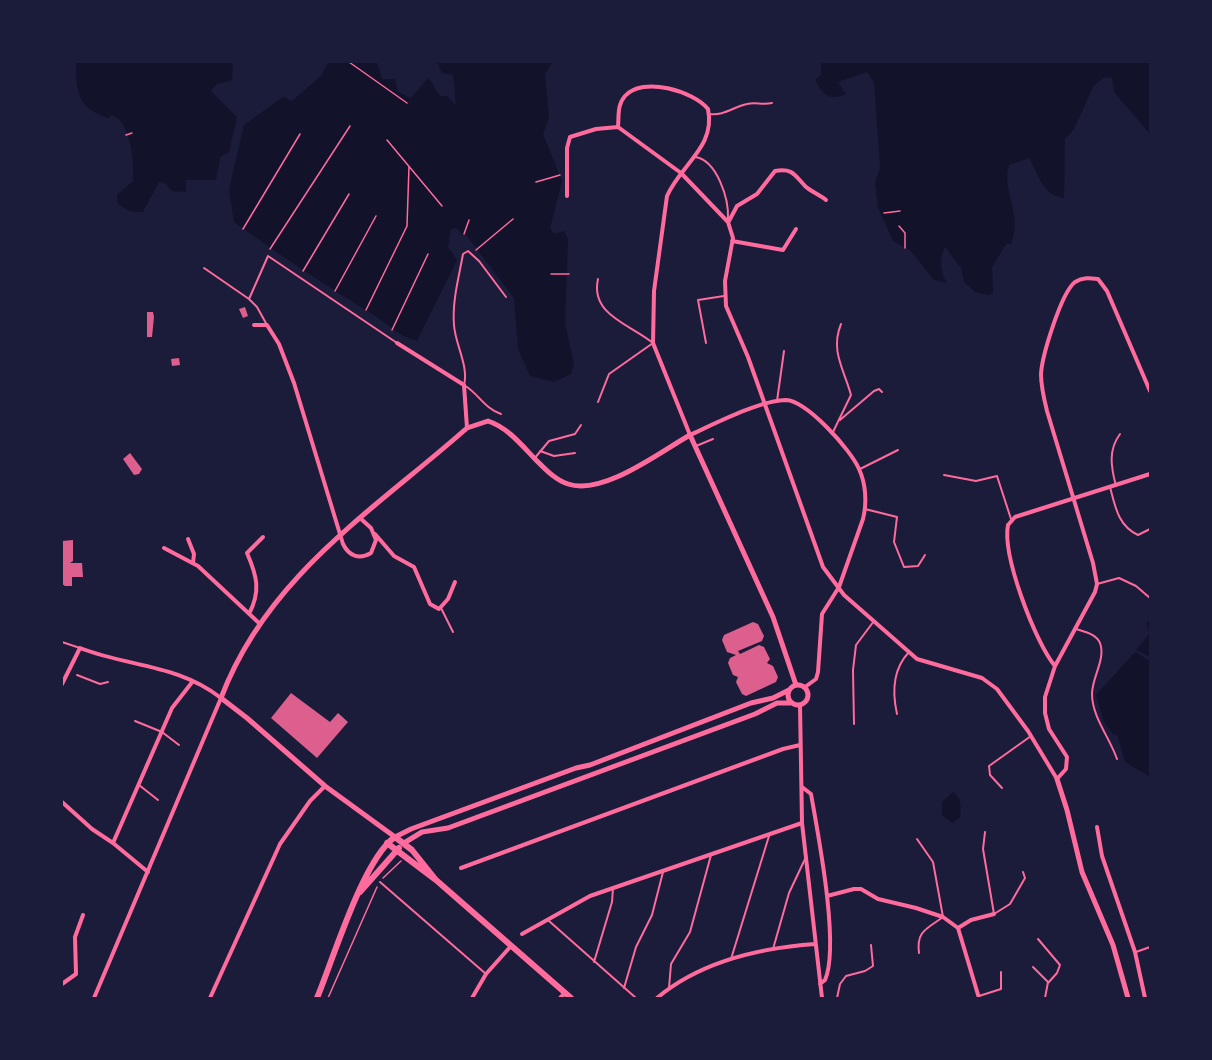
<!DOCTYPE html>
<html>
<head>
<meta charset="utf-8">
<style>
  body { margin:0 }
  #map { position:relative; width:1212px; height:1060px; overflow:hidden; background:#1b1b3a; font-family:"Sofia Sans Condensed",sans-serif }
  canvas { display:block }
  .frame { position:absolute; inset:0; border:63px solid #1b1b3a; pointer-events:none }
</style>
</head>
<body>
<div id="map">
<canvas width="1212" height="1060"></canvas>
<div class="frame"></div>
</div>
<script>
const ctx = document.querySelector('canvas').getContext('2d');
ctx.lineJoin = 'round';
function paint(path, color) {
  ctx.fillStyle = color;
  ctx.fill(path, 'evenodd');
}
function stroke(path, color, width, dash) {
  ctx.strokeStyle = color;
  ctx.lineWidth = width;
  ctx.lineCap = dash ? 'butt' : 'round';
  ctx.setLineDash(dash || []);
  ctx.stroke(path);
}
paint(new Path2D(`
  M76 62H233L232 80 217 84 211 91 237 117 229 152 220 157 216 180H186V192L172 191 165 183 159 182 143 212C132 213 126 210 117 203V195L133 181C134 162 132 123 112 115L108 118C77 108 76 91 76 62Z
  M328 62H377L382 79H395L398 92 411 98 428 78C434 84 435 91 441 96H447L456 105 453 75 442 73 437 62 552 63 545 74 549 117 543 134 562 181 550 228 554 234 564 231 568 239 565 324 574 363 571 374 554 382 530 376 518 349 514 298 466 235H462L457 228 451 229 448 247 457 260 417 341C398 336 389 325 374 315 326 286 280 255 234 222L229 190 244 125 283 97 292 101 321 76Z
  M821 62H1150V134L1114 92 1112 78 1105 77 1094 85 1074 129 1065 139 1064 198C1042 195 1039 175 1029 158L1009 165C1001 190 1023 214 1011 244H1006L992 267 993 293 988 295 975 292 964 282 961 268 945 247C939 258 940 273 947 283L934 280 910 250 893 241 878 207 875 182 880 168 874 82 867 72 838 82 846 94C829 101 823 95 815 80L821 75Z
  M1150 619V657L1136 650 1150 633 1146 624Z
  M1135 652 1150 661V777L1125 762 1117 734 1114 735 1104 722 1096 695Z
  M953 792C962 799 961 806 960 817L953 823 942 815V802Z`), '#12122b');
paint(new Path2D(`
  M245 307 248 316 243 318 239 309Z
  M147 312H153L154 317 152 337H147Z
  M179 358 180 365 172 366 171 359Z
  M130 453 142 469 139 474 134 475 123 459Z
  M73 540V561L70 563H82L83 577H72V586H65L62 584V541Z
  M753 622 758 624 764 636 762 641 738 651 740 654 759 645 764 647 770 659 767 663 773 666 778 677 776 682 746 696 742 694 736 682 738 677 733 675 728 663 730 658 736 655 727 652 722 640 724 635Z
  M291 693 330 722 338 713 348 722 317 758 271 718Z`), '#dd5f8e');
stroke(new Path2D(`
  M349 62 407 103
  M126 135 132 133
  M387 140 442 206
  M536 182 560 175
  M884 213 900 211
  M899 226 905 233V248
  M243 229 300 134
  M464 234 469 220
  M270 249 350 126
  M476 250 513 219
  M303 271 349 194
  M551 274H569
  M335 291 376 216
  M366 310 407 226 409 166
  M392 330 428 254
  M383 878 401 861
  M328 998 377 887`), '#ff6b9d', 1.5);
stroke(new Path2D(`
  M709 114C724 116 733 107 747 104 755 102 763 105 772 103
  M695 157C717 160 729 199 728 219
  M204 268 249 299 268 256 397 343
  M249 299 257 307 267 325
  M706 343 698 300 724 296
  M777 401 784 351
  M598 402 609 374 653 343C630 324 590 315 598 279
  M501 414C484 408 479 394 464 385 469 366 455 344 454 325 452 301 459 277 463 254L468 251 479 261 506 297
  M840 420 874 391 879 389 882 392
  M832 434 851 395C844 369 830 351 841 324
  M696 446 713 439
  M540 451 554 456 575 453
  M534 459 549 441 575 434 581 425
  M860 469 898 450
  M944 475 976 481 997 476 1011 519
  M1116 486C1111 467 1108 450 1120 434
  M1110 487C1115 506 1118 526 1138 535L1150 529
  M865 509 897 517 894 542 904 567 918 566 925 555
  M1097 584 1119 578 1136 586 1150 598
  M441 608 453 632
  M1076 629C1085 632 1096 634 1100 643 1106 659 1092 677 1092 694 1092 717 1110 738 1117 759
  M62 642 80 648
  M77 675 100 684 108 682
  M897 714C892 692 893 669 909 652
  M135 721 162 732 179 745
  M854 724 853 670 856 645 874 621
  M139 785 158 800
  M1002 788 990 775 989 766 1031 736
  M985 832 983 849 994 914 1010 904 1025 878 1023 872
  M917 839 933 862 943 917C927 929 916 931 919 953
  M380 882 486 974
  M549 921 636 998
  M1038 939 1060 965 1057 973 1048 983
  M773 949 789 893 805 859
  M1136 952 1150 947
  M731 959 769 836
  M594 962 612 902 613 888
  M1033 967 1048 982 1045 998
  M624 988 636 947 652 915 663 872
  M669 988 671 964 690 932 711 855
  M979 996 1001 989V972
  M837 998 840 984 846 976 865 971 873 966 871 945`), '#ff6b9d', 2);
stroke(new Path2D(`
  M618 127C619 116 617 105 625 96 643 76 693 91 708 109 716 147 681 164 667 196L654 291 653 343 690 435C714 424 761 400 786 400 807 401 851 450 859 469 866 484 867 503 863 519L839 587 822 614 818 672 816 679 805 687
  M567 196V148L570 137 596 129 618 127 681 173 728 222 733 238 725 281 726 306 748 357 823 567 844 595 917 659 982 678 997 689 1028 731 1057 779 1066 769 1067 757 1049 729 1045 713V697L1055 666 1095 592 1097 584 1093 563 1047 411C1044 399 1041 387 1041 374 1042 356 1061 293 1075 282 1083 277 1090 278 1098 279L1107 291 1150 391
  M729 221 737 206 757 194 775 171C792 168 794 174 805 186 810 191 820 195 826 200
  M732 241 783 250 796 229
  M254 325H267L279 344 294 383 343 544C349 556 359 560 371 553L376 540 371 528 360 518
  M397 343 464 385 467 428
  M375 534 394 556 414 567 430 604 439 609 448 599 455 582
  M188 539 194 554 193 563
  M164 548 198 566 259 623
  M249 614C261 591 257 576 247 553L263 537
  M1055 666C1035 642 1002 555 1008 525L1015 517 1150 474
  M62 684 80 648C129 667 177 664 221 698L94 998
  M800 705 802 823 822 998
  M802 787 811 794C818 834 840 946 825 980L820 984
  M62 802 92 829 113 843
  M1097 827 1102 856 1135 952 1145 998
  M461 868 783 749 800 745
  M148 872 113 843 172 708 193 681
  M827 896 854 889H861L878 899 916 908 943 917 958 928 979 998
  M958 928 971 920 994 914
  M522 934 590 896 802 823
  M62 984 76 974 75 937 83 915
  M210 998 280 844 310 801 325 786
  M472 998 486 974 511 946
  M560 998 565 993
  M657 998C701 961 759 948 815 944`), '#ff6b9d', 4);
stroke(new Path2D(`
  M788 695a10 10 0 1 1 20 0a10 10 0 1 1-20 0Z
  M789 690 773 698 751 703 590 765 576 768 411 829 395 837 325 786 247 718 221 698C267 576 373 511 467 428L488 421C509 428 523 447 538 462 547 471 556 480 568 484 603 496 660 452 690 435L773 617 796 685
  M1057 779 1067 810 1082 872 1113 945 1128 998
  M404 843 422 832 448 828 755 714 777 703H792`), '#ff6b9d', 5);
stroke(new Path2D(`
  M387 843 436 880 571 998
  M360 892 399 848
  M317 998C333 960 363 859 395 837L412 850 436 880`), '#ff6b9d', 6);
</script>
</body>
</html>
